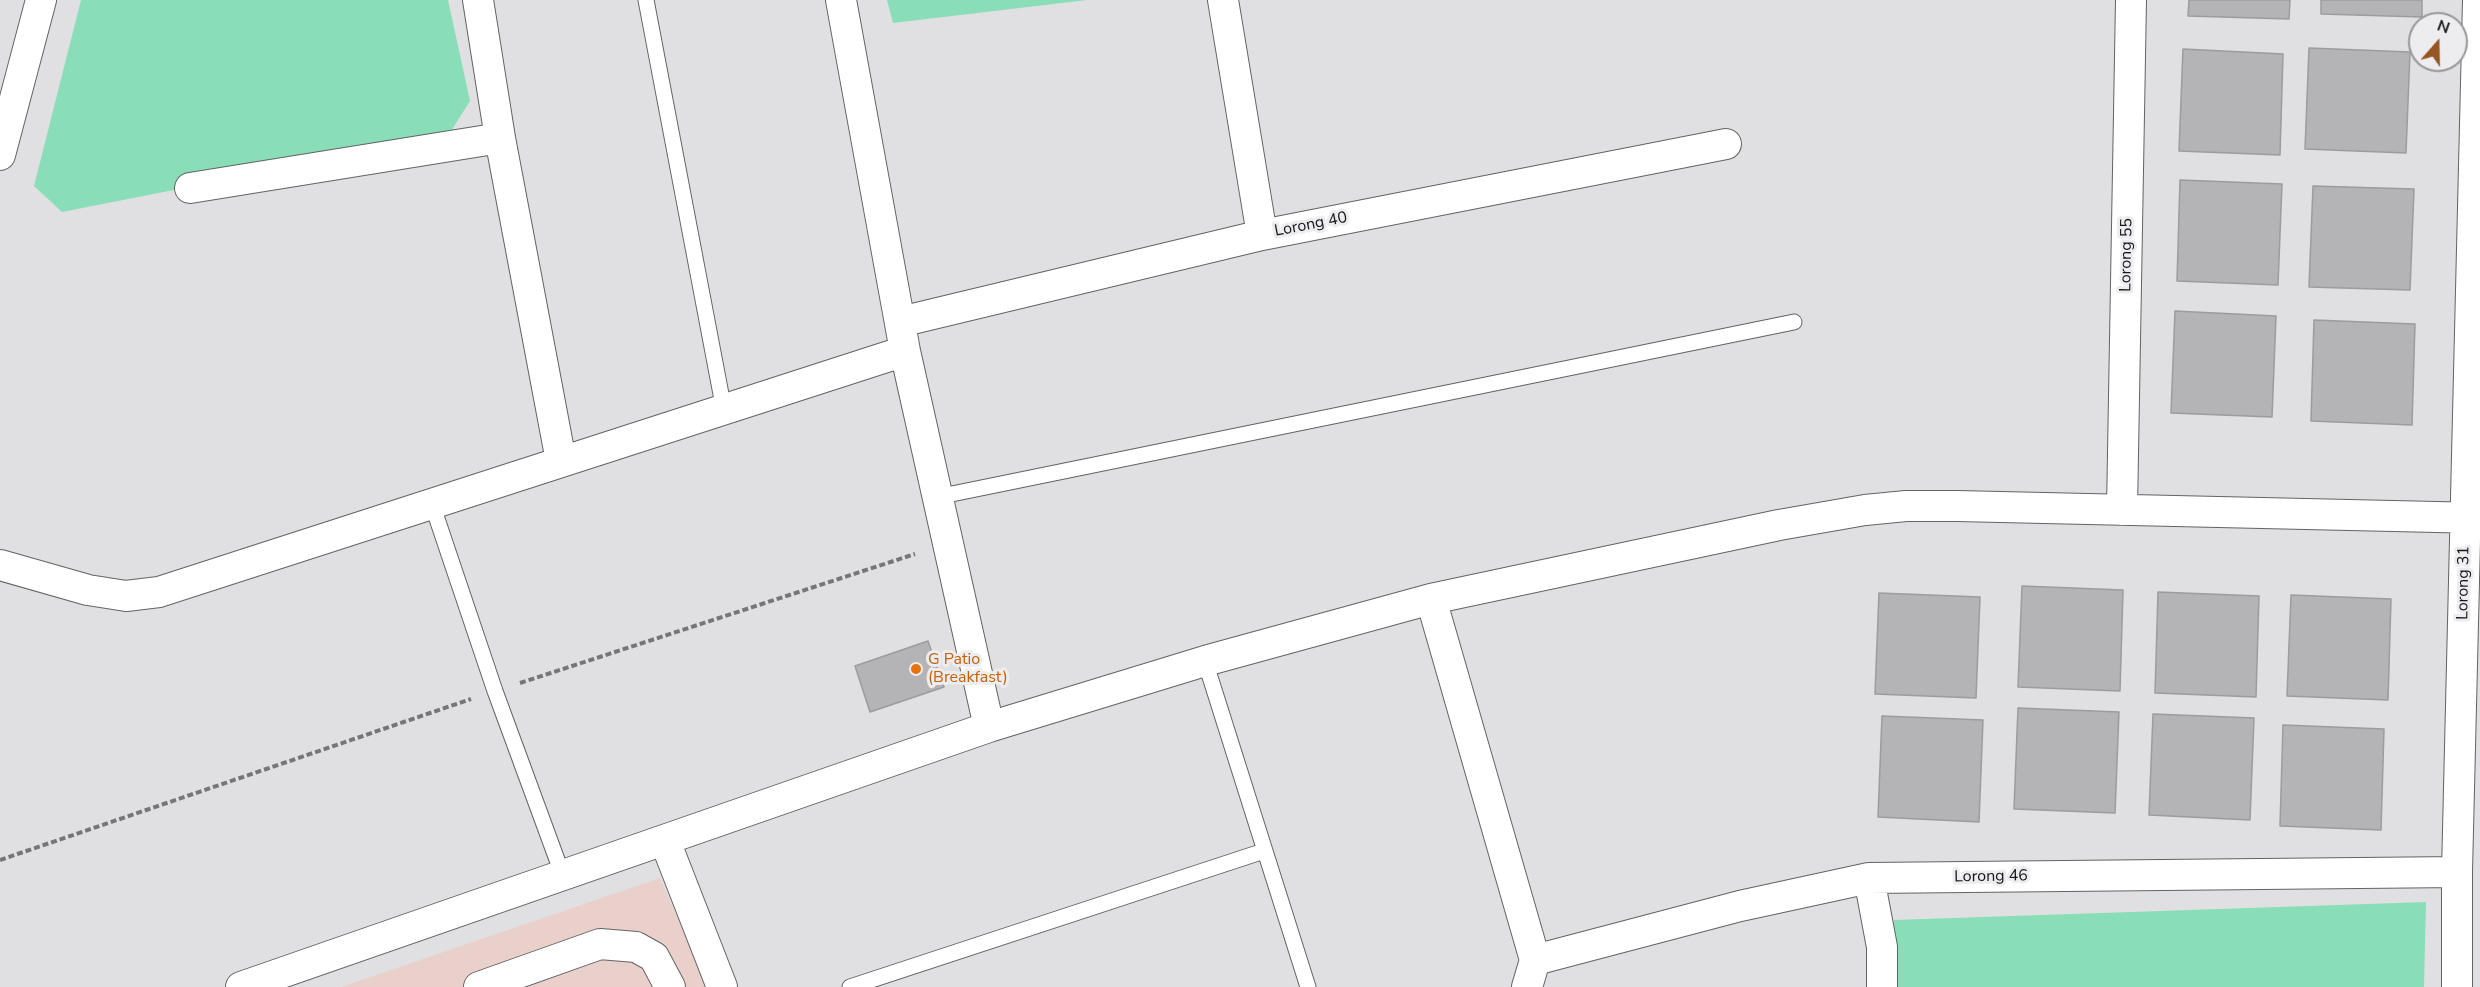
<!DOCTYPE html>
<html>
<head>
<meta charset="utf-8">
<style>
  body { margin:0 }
  #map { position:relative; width:2480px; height:987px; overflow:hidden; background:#e0e0e2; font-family:"Nunito Sans",sans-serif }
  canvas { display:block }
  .north { position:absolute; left:2408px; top:12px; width:60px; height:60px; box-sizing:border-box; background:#ededf0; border:2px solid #979799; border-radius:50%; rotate:20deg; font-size:16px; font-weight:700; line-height:24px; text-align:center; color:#161617 }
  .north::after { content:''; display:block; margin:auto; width:21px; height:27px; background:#965521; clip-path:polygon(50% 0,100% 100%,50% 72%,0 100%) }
</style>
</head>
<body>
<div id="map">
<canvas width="2480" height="987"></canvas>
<div class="north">N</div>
</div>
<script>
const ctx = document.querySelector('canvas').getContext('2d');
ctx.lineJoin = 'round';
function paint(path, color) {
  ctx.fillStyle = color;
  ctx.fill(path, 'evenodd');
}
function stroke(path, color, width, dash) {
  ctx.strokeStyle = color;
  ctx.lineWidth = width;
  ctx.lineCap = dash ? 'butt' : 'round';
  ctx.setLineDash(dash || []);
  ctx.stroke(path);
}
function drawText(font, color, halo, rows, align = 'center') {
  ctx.font = font + ' "Nunito Sans",sans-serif';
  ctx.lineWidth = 6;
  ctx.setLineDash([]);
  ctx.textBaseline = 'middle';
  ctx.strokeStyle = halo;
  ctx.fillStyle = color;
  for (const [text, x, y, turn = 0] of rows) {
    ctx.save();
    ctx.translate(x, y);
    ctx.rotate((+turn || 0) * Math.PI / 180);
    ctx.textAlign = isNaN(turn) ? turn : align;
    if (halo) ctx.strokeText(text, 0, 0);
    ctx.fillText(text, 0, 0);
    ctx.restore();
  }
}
paint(new Path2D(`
  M660 878 708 987H341Z`), '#ead0cb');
paint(new Path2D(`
  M81 0H448L470 101 448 136 62 212 34 186Z
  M887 0H1087L893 23Z
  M2426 902 2424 987H1882L1894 920Z`), '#89deb8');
const building = new Path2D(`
  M2189 0H2290L2289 19 2188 16Z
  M2321 0H2422V17L2321 14Z
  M2309 48 2410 52 2406 153 2305 149Z
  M2183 49 2283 54 2280 155 2179 151Z
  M2180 180 2282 184 2278 285 2177 281Z
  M2313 186 2414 189 2410 290 2309 287Z
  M2175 311 2276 316 2272 417 2171 413Z
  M2314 320 2415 324 2412 425 2311 421Z
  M2022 586 2123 590 2120 691 2018 687Z
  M2158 592 2259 596 2256 697 2155 693Z
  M1879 593 1980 597 1976 698 1875 694Z
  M2291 595 2391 599 2388 700 2287 696Z
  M928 641 944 687 870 712 855 666Z
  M2018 708 2119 712 2115 813 2014 809Z
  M2153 714 2254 718 2250 820 2149 815Z
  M1882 716 1983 720 1979 822 1878 817Z
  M2283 725 2384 729 2381 830 2280 826Z`);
paint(building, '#b4b4b7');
stroke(building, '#9c9c9e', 1.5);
const lane = new Path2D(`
  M646 0 724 410
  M937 497 1794 322
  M432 504 495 691 563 876
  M1205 661 1308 987
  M850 987 1264 851`);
const street = new Path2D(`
  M478 0 500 138 561 461
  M841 0 905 351 989 727
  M1223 0 1262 235
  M0 155 41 0
  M190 188 500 138
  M900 322 1262 235 1726 144
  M2122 510 2131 0
  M0 565 88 590 126 596 159 592 905 351
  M1431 599 1535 960 1527 987
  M665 841 722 987
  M1869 878 1882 947V987
  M1535 960 1740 906 1869 878 2457 872
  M241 987 989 727 1205 661 1431 599 1779 525 1865 510 1906 506H1957L2480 518
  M479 987 600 944 636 947 654 957 670 987
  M2457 987V872L2478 0`);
stroke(lane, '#636365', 17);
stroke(street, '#636365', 32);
stroke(new Path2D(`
  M520 683 915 554
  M0 860 471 699`), '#767678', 4, [6, 3]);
stroke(lane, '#fff', 15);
stroke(street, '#fff', 30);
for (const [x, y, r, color] of [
  [916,669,6,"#e8710a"]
]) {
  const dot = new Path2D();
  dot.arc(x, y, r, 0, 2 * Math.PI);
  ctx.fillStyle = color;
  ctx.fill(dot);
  stroke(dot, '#ededf0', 2);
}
drawText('16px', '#161617', '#ededf0', [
  ["Lorong 40",1311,225,-11],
  ["Lorong 55",2127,255,-89],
  ["Lorong 31",2464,583,-89],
  ["Lorong 46",1991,877,-1]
]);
drawText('16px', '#c56008', '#ededf0', [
  ["G Patio",928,660],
  ["(Breakfast)",928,678]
], 'left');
</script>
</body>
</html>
